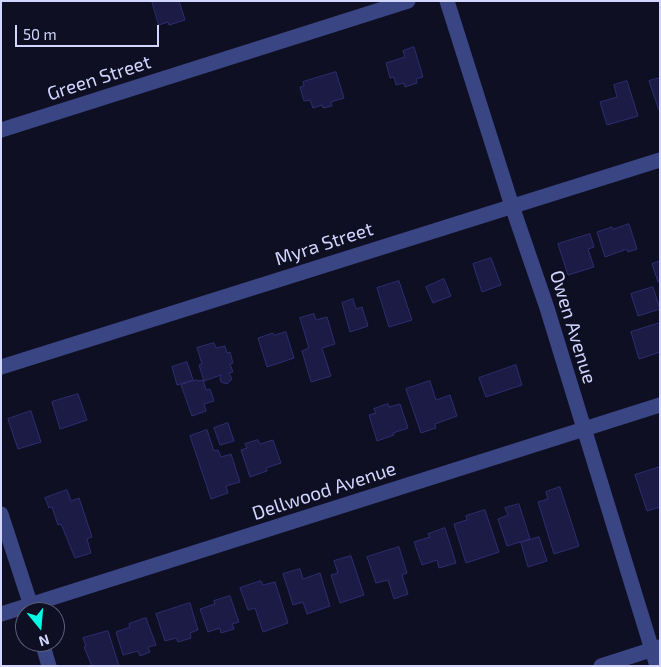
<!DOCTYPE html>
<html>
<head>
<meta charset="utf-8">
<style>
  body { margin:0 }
  #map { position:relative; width:661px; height:667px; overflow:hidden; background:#0f0f24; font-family:"Exo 2",sans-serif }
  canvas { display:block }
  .frame { position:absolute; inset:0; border:2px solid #d3d6fe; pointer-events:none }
  .north { position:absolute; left:15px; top:602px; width:50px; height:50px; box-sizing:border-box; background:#0f0f24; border:1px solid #5d5f7b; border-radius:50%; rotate:163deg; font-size:14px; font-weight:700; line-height:20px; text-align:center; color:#d3d6fe }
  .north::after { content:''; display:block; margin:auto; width:18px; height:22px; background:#03fae5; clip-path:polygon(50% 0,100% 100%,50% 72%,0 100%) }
  .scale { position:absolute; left:15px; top:25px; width:144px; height:22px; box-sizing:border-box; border:2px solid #d3d6fe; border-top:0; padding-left:6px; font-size:15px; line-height:18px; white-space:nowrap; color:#d3d6fe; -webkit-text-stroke:4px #0f0f24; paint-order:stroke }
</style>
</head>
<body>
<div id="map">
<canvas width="661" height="667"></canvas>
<div class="frame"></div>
<div class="north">N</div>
<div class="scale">50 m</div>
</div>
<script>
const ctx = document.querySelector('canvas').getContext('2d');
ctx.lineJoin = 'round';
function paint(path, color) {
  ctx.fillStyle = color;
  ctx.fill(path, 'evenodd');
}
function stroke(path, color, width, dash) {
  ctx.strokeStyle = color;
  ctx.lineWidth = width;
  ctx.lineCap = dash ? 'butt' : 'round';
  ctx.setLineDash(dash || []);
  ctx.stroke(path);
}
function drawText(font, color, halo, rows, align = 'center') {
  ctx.font = font + ' "Exo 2",sans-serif';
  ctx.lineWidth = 5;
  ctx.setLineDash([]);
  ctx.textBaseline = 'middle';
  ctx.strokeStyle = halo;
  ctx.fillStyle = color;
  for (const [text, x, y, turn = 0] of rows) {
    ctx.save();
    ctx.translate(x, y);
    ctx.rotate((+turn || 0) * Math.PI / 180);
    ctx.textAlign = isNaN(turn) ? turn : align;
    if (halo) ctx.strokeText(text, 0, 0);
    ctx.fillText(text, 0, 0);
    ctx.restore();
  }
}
const building = new Path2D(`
  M152 1H179L185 20 169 25 168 22 159 25Z
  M414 47 423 77 416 79 417 83 405 87 404 83 396 85 394 77 390 78 386 63 405 57 403 51Z
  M336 72 344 98 331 102 332 106 323 108 322 105 313 108 310 100 304 101 300 87 304 86 303 82Z
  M660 78V113L649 81Z
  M627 81 638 116 607 125 600 102 617 97 614 85Z
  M629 224 637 249 628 252 627 249 605 257 597 232 612 227 613 229Z
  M590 234 594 247 588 249 594 267 568 275 558 244Z
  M491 258 501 285 482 292 473 264Z
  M660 261V282H658L652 264Z
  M444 279 451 296 433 303 426 287Z
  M399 281 412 320 389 327 377 288Z
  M653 287 660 309 638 316 631 294Z
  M353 299 356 309 362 307 368 326 350 332 342 303Z
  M314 314 316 320 327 317 335 344 322 348 331 376 311 382 302 351 309 348 300 318Z
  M660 323V352L639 359 631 332Z
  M286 332 294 358 267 367 258 338 273 333 274 335Z
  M214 343 216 348 225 346 227 353 230 352 233 363 230 364 233 372 229 373 232 379 227 384 221 382 220 377 221 375 204 381 199 365 202 364 197 348Z
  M187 362 193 380 177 385 172 367Z
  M516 365 522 385 486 397 479 378Z
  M197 380 198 381 203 380 206 390 210 389 214 401 204 404 206 411 192 416 181 385Z
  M430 381 436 400 450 395 457 416 435 424 436 428 421 433 406 389Z
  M78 394 87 420 60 429 52 402Z
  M388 404 389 407 400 404 408 428 393 433 394 435 377 441 369 415 376 413 374 409Z
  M31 411 41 442 18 449 8 419Z
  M228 423 234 441 220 445 214 428Z
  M207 430 214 451 218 450 221 457 231 454 240 482 226 486 228 493 211 499 190 436Z
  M258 440 260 444 273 440 281 463 266 468 267 471 250 477 241 450 247 448 245 444Z
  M660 467V507L647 511 635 475Z
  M560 487 579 546 554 554 538 502 548 499 546 492Z
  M67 490 71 501 79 498 92 537 87 539 91 553 75 558 61 524 58 525 52 507 49 508 45 498Z
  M519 504 530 539 507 546 498 519 508 515 505 508Z
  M485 510 499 552 466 563 454 524 467 520 466 516Z
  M445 528 456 563 439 568 437 560 422 565 414 542 430 537 428 534Z
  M539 537 547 561 528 567 521 543Z
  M399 547 407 573 402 575 408 594 394 599 388 580 376 583 367 557Z
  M351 556 364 595 340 603 331 575 338 573 334 561Z
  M300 569 303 579 320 573 330 606 307 614 303 602 293 605 283 574Z
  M261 581 263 585 275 582 288 623 263 632 255 608 248 610 240 588Z
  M230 596 239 622 232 624 234 629 221 633 220 628 208 632 200 609 215 604 214 601Z
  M190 603 198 630 190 633 191 638 178 642 176 638 165 641 156 614Z
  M146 618 156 645 148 647 150 652 140 656 138 651 123 655 116 632 130 627 129 624Z
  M108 631 119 666H92L84 647 86 646 83 638Z`);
paint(building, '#1c1b45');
stroke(building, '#2e2d71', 1);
stroke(new Path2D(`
  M447 1 512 206 547 308 657 666
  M1 130 408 1
  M1 367 660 160
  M1 514 33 612
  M1 614 660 405
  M42 642 49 666
  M601 666 660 647`), '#3a4583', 15);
drawText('19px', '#d3d6fe', '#0f0f24', [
  ["Green Street",99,78,-18],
  ["Myra Street",324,244,-18],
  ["Owen Avenue",573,327,73],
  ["Dellwood Avenue",324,491,-18]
]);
</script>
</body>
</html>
